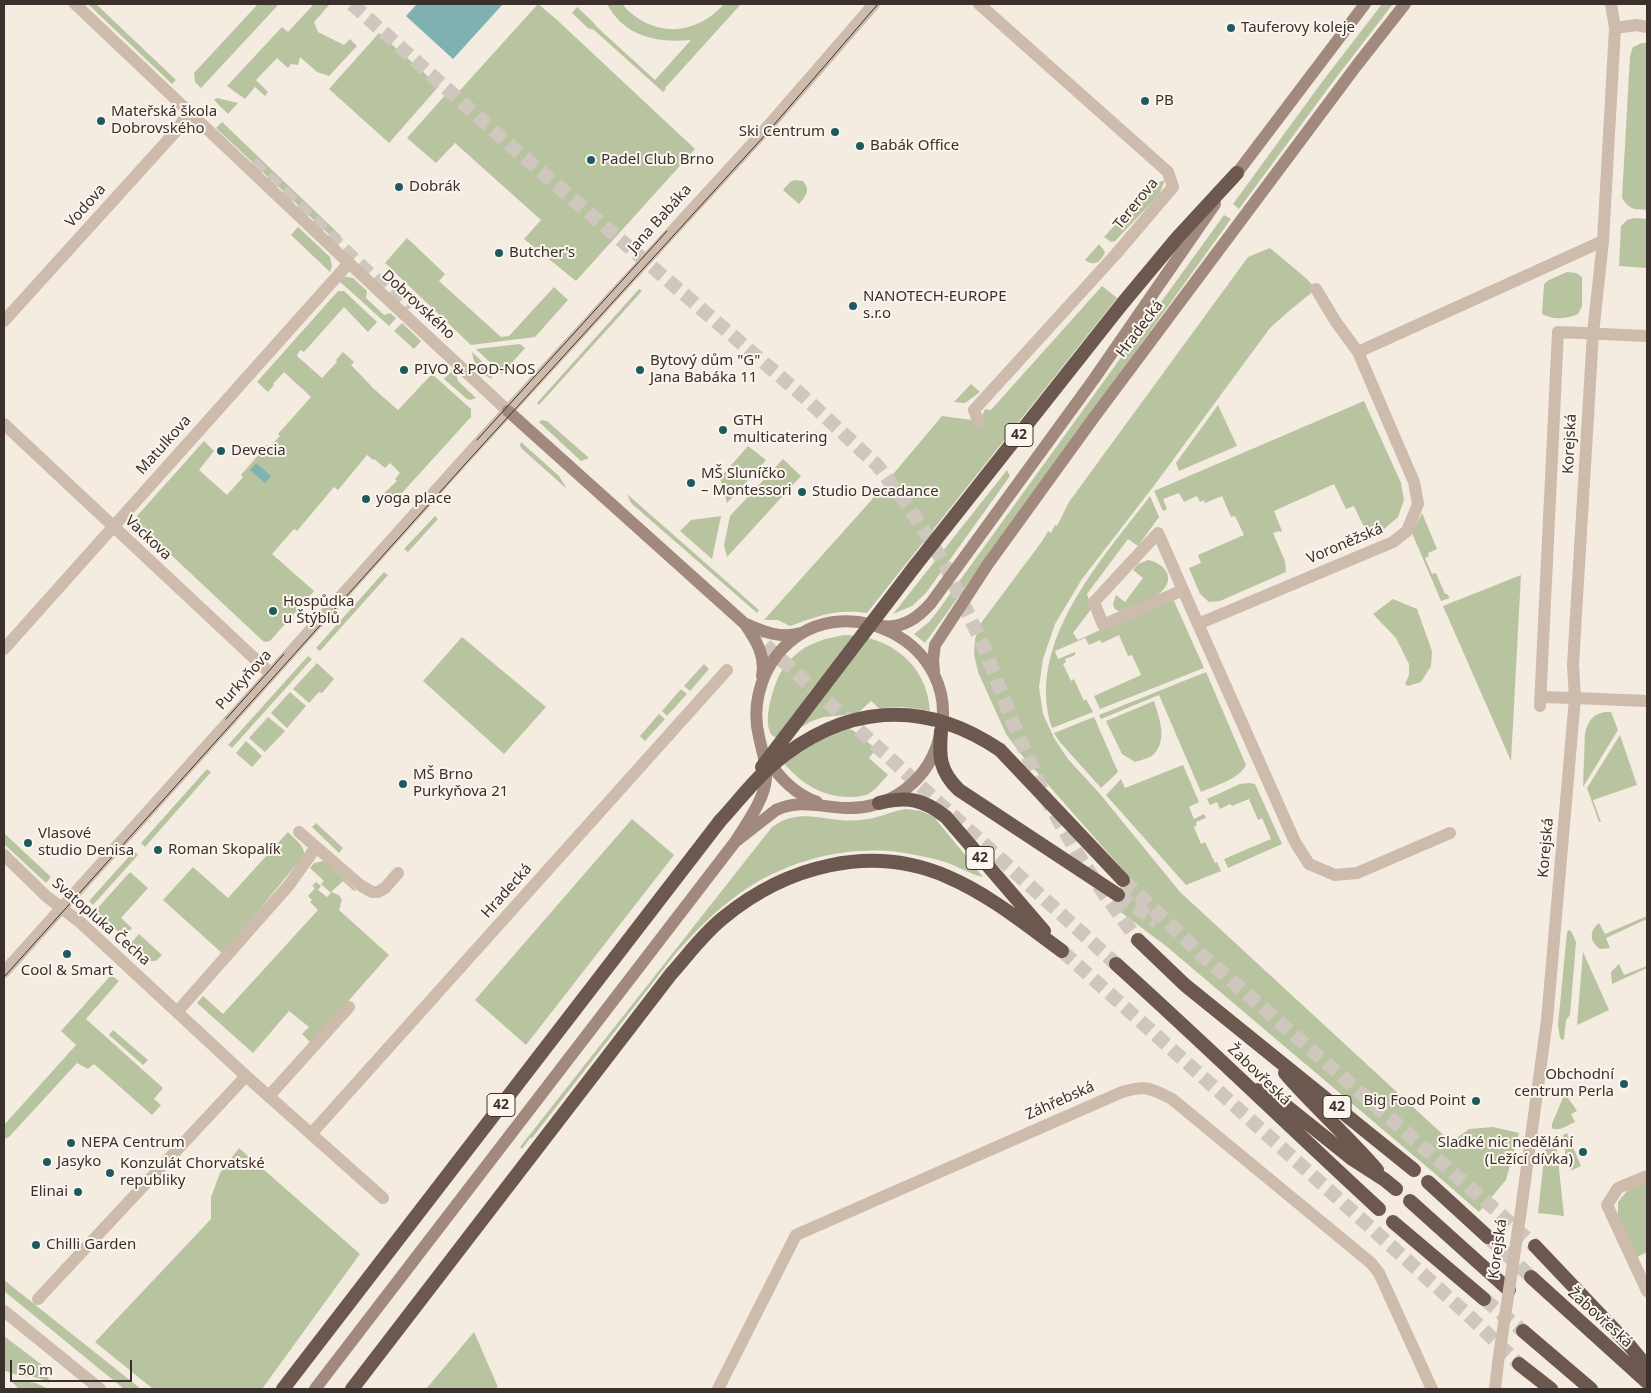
<!DOCTYPE html>
<meta charset="utf-8">
<style>
body{margin:0}
#map{position:relative;width:1651px;height:1393px;overflow:hidden;background:#f4ebe1;font-family:"Noto Sans",sans-serif}
canvas{display:block}
.frame{position:absolute;inset:0;border:5px solid #3b302b;pointer-events:none}
.scale{position:absolute;left:10px;top:1360px;width:122px;height:22px;box-sizing:border-box;border:2px solid #3b302b;border-top:0;padding-left:6px;font-size:15px;line-height:18px;white-space:nowrap;color:#3b302b;-webkit-text-stroke:4px #fbf5ee;paint-order:stroke}
</style>
<div id="map">
<canvas width="1651" height="1393"></canvas>
<div class="frame"></div>
<div class="scale">50 m</div>
</div>
<script>
const context = document.querySelector('canvas').getContext('2d');
context.lineJoin = 'round';
function paint(path, color) {
  context.fillStyle = color;
  context.fill(path, 'evenodd');
}
function strokePath(path, color, width, dash) {
  context.strokeStyle = color;
  context.lineWidth = width;
  context.lineCap = dash ? 'butt' : 'round';
  context.setLineDash(dash || []);
  context.stroke(path);
}
function label(font, color, halo, rows, align = 'center') {
  context.font = font + ' "Noto Sans",sans-serif';
  context.lineWidth = 4;
  context.setLineDash([]);
  context.textBaseline = 'middle';
  context.strokeStyle = halo;
  context.fillStyle = color;
  for (const [text, x, y, turn = 0] of rows) {
    context.save();
    context.translate(x, y);
    context.rotate((+turn || 0) * Math.PI / 180);
    context.textAlign = isNaN(turn) ? turn : align;
    if (halo) context.strokeText(text, 0, 0);
    context.fillText(text, 0, 0);
    context.restore();
  }
}
paint(new Path2D(`
 M88,4h8l80,76 -4,4z
 M258,4h21l-78,84 -6,-6 -1,-9z
 M314,4h16l-16,18 4,10 26,13 6,-6 7,7 -28,30 -12,-4 -17,-15 -2,8 -7,-1 -3,4 -11,-10 -21,22 12,12 -3,4 -10,-9 -10,12 -18,-13 55,-59 6,5z
 M538,4l18,15 139,130 -119,132 -52,-42 17,-19 -86,-77 -19,20 -29,-25 40,-45 6,5z
 M607,4h15c29,34 73,33 102,0h17l-76,84 1,1 -3,3 -69,-62 -6,-2 -16,-15 5,-6 16,15 4,5 58,53 36,-40c-34,3 -66,-3 -84,-36z
 M1382,4h11l-64,83 -90,122 -6,-5 89,-122z
 M379,33l60,53 -50,57 -60,-54z
 M1642,43h5v167c-14,-1 -17,0 -25,-12l8,-142 3,-9z
 M217,98l21,5 -10,11 -14,-14z
 M222,122l119,114v4l-7,-1 -118,-111z
 M794,180l9,1c8,9 3,15 -4,23l-16,-14 7,-8z
 M1165,180l-6,15 -44,46 -4,1 -7,-5 47,-52z
 M1224,215l7,4 -306,424 -11,-9 15,-12 8,-10z
 M1634,218l13,1v49l-28,-2 2,-40 6,-6z
 M298,227l32,30 2,9 -2,6 -39,-37z
 M407,238l38,36 -6,7 62,56 8,-1 45,-49 14,13 -33,37 -64,8 -86,-82z
 M1099,244l6,8c-4,10 -11,15 -20,8z
 M1270,248l37,31 9,10 -27,22 -19,17 -117,159 -71,92 -27,45 -12,35 -4,28 4,27 11,24 14,21 32,35 80,98 271,250 18,-13 24,-2 26,6 -13,47 -27,32 -39,-34 -274,-232 -52,-39 11,-35 -105,-119 -14,-19 -28,-62 -4,-18 1,-15 6,-16 62,-83 5,-9 3,2 4,-8 2,1 12,-24 179,-245z
 M1567,272l9,1 6,4v29l-4,8c-10,5 -25,6 -36,0l2,-30 5,-4z
 M342,276l11,2 14,13 -1,7 18,17 6,-2 6,5 -7,8 -52,-47z
 M1102,286l15,12 -250,315c-32,-4 -48,3 -77,13l-12,-6h-14l104,-116 74,-88 30,4 10,-4 3,-7 6,1z
 M639,289l3,2 -103,114 -2,-2z
 M338,291h6l33,31 -9,10 -24,-25 -40,45 -4,-2 -3,6 25,22 15,-16 -1,-2 7,-8 11,10 -3,3 23,24 24,21 34,-36 39,35v8l-80,88 -10,-9 16,-15 -2,-2 5,-6 -10,-10 -5,5 -11,-9 -1,1 -6,-5 -29,35 -4,-3 -37,44 -3,-2 -22,25 42,37 -44,50 -6,1 -127,-119v-7l67,-75 10,10 -15,19 28,25 16,-18 -2,-2 26,-30 2,2 11,-11 -2,-2 33,-37 -27,-25 -11,12 1,1 -6,7 -11,-10z
 M402,323l19,18 -7,8 -20,-18z
 M520,344l5,4 -23,26 -26,-25z
 M472,352l18,17 2,10c-11,-4 -19,-17 -20,-27z
 M452,371l4,4 2,6 18,17 -6,2 -3,-1 -23,-20z
 M971,384l9,8 -15,11 -11,-1z
 M1364,401l37,82 3,17 -6,17 -14,12 -12,5 -9,-9 -9,-19 -8,3 -12,-25 -60,27 8,20 -2,1 -1,-1 -6,2 12,28 1,11 -66,29 -11,1 -9,-8 -11,-26 12,-5 -3,-8 46,-20 -9,-19 -4,1 -9,-21 -17,7 -1,-3 -4,2 -3,-6 -13,6 -5,-9 -16,6 4,10 -4,2 -9,-20z
 M1218,405l19,41 -58,25 -3,-8z
 M542,420l5,1 42,37 -8,3 -42,-39z
 M521,442l38,34 8,13 -45,-40 -2,-3z
 M748,446l18,14 -39,43 -7,-25z
 M783,459l18,17 -74,81 -3,-12 6,-29z
 M1007,470l3,6 -84,117 -14,13 -19,8z
 M627,494l132,116 -2,3 -126,-110z
 M1150,496l9,21 -21,29 -10,-7 -41,55 5,14 -19,25 5,7 84,-38 12,-1 30,67 -104,41 -6,-13 47,-21 -9,-20 -4,1 -9,-21 -17,8 -2,-3 -11,5 -4,-7 -30,13 3,8 17,-7v3l-10,4 1,3 -3,2 8,17 3,-2 10,22 2,-2 7,13 -41,16c-28,-85 51,-170 98,-232z
 M1422,513l15,36 -9,4 1,3 -4,2 7,16 4,-1 9,21h2l3,4 -9,3 -29,-68z
 M435,516l3,3 -30,33 -4,-3z
 M721,516l-9,43 -32,-28 11,-11z
 M1148,560c16,3 28,17 14,31 -6,7 -30,17 -40,19 -4,2 -3,1 -7,-1l-2,-5 3,-9 9,7 18,-24 -10,-8 5,-6z
 M384,572l4,3 -68,76 -4,-3z
 M1521,575l-10,186 -68,-155z
 M1393,599l24,10 15,42 -1,15 -10,16 -13,4 -3,-2 4,-9v-11l-13,-26 -23,-24z
 M845,635c45,1 82,29 85,76 -16,-3 -34,-6 -50,-2l-9,-8 -14,13 -33,3 -12,4 -30,17c-24,3 -11,-44 -6,-55 3,-10 10,-19 17,-26 14,-14 33,-19 52,-22z
 M462,637l84,70 -42,47 -81,-73z
 M308,656l4,3 -80,89 -4,-3z
 M317,663l17,16 -12,14 -3,-1 -10,11 -16,-14z
 M704,664l5,5 -19,22 -6,-5z
 M1206,672l40,93c-8,15 -30,20 -45,27l-42,-97 -58,24 -2,-4z
 M681,689l6,5 -20,22 -5,-5z
 M290,692l16,14 -19,22 -16,-15z
 M1154,701c5,17 14,38 0,53 -4,4 -13,6 -19,8l-13,-8 -16,-33z
 M1605,712h6l7,18 -35,57 2,-54c3,-12 8,-19 20,-21z
 M659,714l6,5 -20,22 -5,-5z
 M268,717l17,14 -20,21 -16,-14z
 M1094,717l24,55 -17,16 -42,-47 -5,-8z
 M847,727l10,6 19,16 -7,9 19,17c-6,6 -13,16 -20,19 -4,2 -11,3 -16,3 -31,1 -55,-16 -73,-40z
 M1620,735l17,50 -44,15 8,22h-2l-12,-34z
 M246,741l16,15 -10,11 -16,-14z
 M1183,765l16,37 -10,5 5,12 10,-5 2,4 -10,4 1,3 -3,2 7,17 4,-2 10,21 2,-1 4,9 -35,14 -80,-90 15,-16 4,9z
 M207,769l4,3 -66,75 -4,-4z
 M1250,783l5,1 27,60 -54,24 -4,-9 47,-20 -9,-21 -4,2 -9,-21 -17,7 -2,-2 -10,5 -3,-7 -7,3 -3,-6 33,-15z
 M906,809l15,2 13,6 49,60c-11,-2 -24,-10 -35,-14 -15,-5 -32,-8 -49,-11 -58,-7 -122,11 -168,48 -21,16 -38,34 -55,53l-144,185h-2l-8,11 -2,-2 252,-320c30,-22 56,-3 89,-7 16,-1 30,-9 45,-11z
 M632,819l42,36 -148,190 -51,-45z
 M316,823l27,25 -4,5 -27,-26z
 M288,832c6,7 17,13 16,23l-81,99 -60,-54 30,-33 35,31z
 M4,833l47,44 -5,6 -42,-39z
 M134,851l4,4 -45,50 -4,-4z
 M324,861l32,29 -2,1 -11,-10 -12,11 8,3 3,5 -3,10 50,45 -78,88 -9,-9 7,-7 -20,-16 -36,42 -56,-50 6,-7 20,18 95,-104 -8,-8 2,-2 -4,-4 7,-8 -3,-2 4,-4 5,4 -3,4 9,7 4,-4 -10,-9 3,-3 -14,-13 4,-5z
 M130,872l18,16 -27,30 11,10 -8,9 -29,-26z
 M1647,916v3l-41,19 4,10 -10,1c-11,-8 -11,-18 -1,-26l6,11z
 M1569,930l2,1 5,11 -6,73 -4,5 -2,19 -2,1 -2,-2 -2,-13 9,-93z
 M139,934l23,21 -6,6h-6l-19,-18z
 M1583,952l26,58 -32,15z
 M1619,964l5,11 23,-9v2l-35,16 -1,-12z
 M111,975l8,6 -33,38 77,69 -9,11 7,6 -9,10 -58,-51 -6,5 -11,-6 -68,74 -5,2v-14l72,-80 -15,-14z
 M113,1030l35,30 -5,5 -34,-30z
 M1564,1095h2l11,16 -6,3 4,8c-7,3 -16,10 -23,6v-4z
 M1567,1133l14,33 -9,4 -5,-2 -4,-33z
 M1549,1146l6,1 2,3 7,66 -26,-3 7,-63z
 M239,1148l121,106 -98,135h-109l-58,-47 116,-123v-22l9,-24z
 M1647,1181v71l-12,6 -17,-38v-18l13,-16z
 M4,1280l137,109h-17l-120,-98z
 M474,1332l24,55 -4,2h-68z
 M4,1336l38,29 4,5 4,13c-14,-9 -32,-5 -46,-13z
 M13,1380l23,3 12,6h-29l-7,-7z`), '#b8c4a0');
paint(new Path2D(`
 M417,4h86l-50,55 -47,-43z
 M256,463l15,13 -6,7 -15,-13z`), '#7fb0b2');
strokePath(new Path2D(`
 M352,4l159,142 292,250 74,69 32,42 35,56 39,82 28,73 33,77 38,66 25,37 31,42
 M252,163l156,147
 M750,631l366,333
 M1123,880l79,75 296,257 37,34
 M1118,895l39,27
 M1062,951l404,362 53,51
 M1488,1237l43,40
 M1484,1299l39,32`), '#cfc6bd', 14, [14, 7]);
strokePath(new Path2D(`
 M75,4l263,249 170,158
 M1615,28l21,-3 11,2
 M1316,289l20,33 22,30 56,130 4,22 -11,27 -14,11 -195,82 97,218 14,22 26,11 22,-2 93,-40
 M4,321l174,-192 11,-18
 M1358,352l245,-111
 M978,421l-4,-11 142,-156 57,-67 -5,-15 -189,-168
 M4,424l267,250
 M1183,590l-80,35 -9,-23 64,-69 40,91
 M4,649l345,-386
 M1541,697l34,1 -2,-33 20,-332 10,-92 12,-213 -4,-24
 M1540,706l18,-374 89,4
 M299,832l61,53 12,7h6l7,-4 13,-15
 M4,855l42,41 35,27 165,153 137,122
 M177,1012l112,-127 27,-38
 M269,1096l80,-89
 M311,1134l416,-464
 M1647,1176l-29,12 -11,17 40,86
 M38,1299l208,-223
 M718,1389l78,-154 326,-143c25,-7 28,-4 50,7l199,164 8,10 53,116`), '#cdbbac', 12);
strokePath(new Path2D(`
 M4,972l459,-512 300,-328 111,-128
 M1521,1210l26,-190 28,-322 72,3
 M4,1311l96,78
 M1495,1389l3,-26`), '#cdbbac', 12);
strokePath(new Path2D(`
 M1231,181l134,-177
 M508,411l237,213c11,16 21,32 17,52
 M746,624c18,8 35,15 55,9
 M882,626c20,3 36,-8 49,-23l163,-224 121,-175
 M934,672l-1,-12 2,-15 53,-81 107,-148 262,-351 48,-61
 M767,758c12,20 28,36 50,44
 M315,1389l420,-547c11,-18 30,-43 31,-64 1,-14 -4,-27 -7,-41 -7,-28 0,-59 18,-82 62,-77 190,-11 162,84 -6,22 -19,41 -39,54 -15,10 -35,16 -54,15 -25,-1 -46,-9 -70,2l-41,32`), '#a18a7d', 12);
strokePath(new Path2D(`
 M915,566l207,-262 55,-66 60,-65
 M941,731c-2,25 -2,40 18,59l159,105
 M1000,750l123,130
 M879,803c29,-7 44,-4 67,14l98,114
 M1138,940l47,45 229,185
 M1116,964c89,80 175,164 263,245
 M1285,1073c29,34 63,63 92,97
 M1258,1090l27,15 66,53 34,22 11,9
 M1428,1182l60,55
 M1410,1201l99,89
 M1393,1222l91,77
 M1535,1246l94,99 18,22
 M1531,1277l116,105
 M1523,1331l68,58
 M1519,1364l32,25
 M283,1389l437,-568
 M352,1389l319,-415c17,-19 32,-40 52,-56 63,-52 148,-75 225,-41 42,18 78,48 114,74`), '#6c584f', 14);
strokePath(new Path2D(`
 M477,440l190,-209
 M226,719l58,-65
 M4,977l463,-515 299,-328 112,-130`), '#3b302b', 1);
strokePath(new Path2D(`
 M1498,1363l23,-153`), '#cdbbac', 12);
strokePath(new Path2D(`
 M762,767l153,-201
 M720,821c16,-17 34,-41 52,-56 71,-60 150,-68 228,-15`), '#6c584f', 14);
for (const [x, y, r, color] of [
 [1231,28,5,"#1f5a5e"],
 [1145,101,5,"#1f5a5e"],
 [101,121,5,"#1f5a5e"],
 [835,132,5,"#1f5a5e"],
 [860,146,5,"#1f5a5e"],
 [591,160,5,"#1f5a5e"],
 [399,187,5,"#1f5a5e"],
 [499,253,5,"#1f5a5e"],
 [853,306,5,"#1f5a5e"],
 [404,370,5,"#1f5a5e"],
 [640,370,5,"#1f5a5e"],
 [723,430,5,"#1f5a5e"],
 [221,451,5,"#1f5a5e"],
 [691,483,5,"#1f5a5e"],
 [802,492,5,"#1f5a5e"],
 [366,499,5,"#1f5a5e"],
 [273,611,5,"#1f5a5e"],
 [403,784,5,"#1f5a5e"],
 [28,843,5,"#1f5a5e"],
 [158,850,5,"#1f5a5e"],
 [67,954,5,"#1f5a5e"],
 [1624,1084,5,"#1f5a5e"],
 [1476,1101,5,"#1f5a5e"],
 [71,1143,5,"#1f5a5e"],
 [1583,1152,5,"#1f5a5e"],
 [47,1162,5,"#1f5a5e"],
 [110,1173,5,"#1f5a5e"],
 [78,1192,5,"#1f5a5e"],
 [36,1245,5,"#1f5a5e"]
]) {
  const dot = new Path2D();
  dot.arc(x, y, r, 0, 2 * Math.PI);
  context.fillStyle = color;
  context.fill(dot);
  strokePath(dot, '#fbf5ee', 2);
}
for (const [x, y, w] of [
 [1019,435,28],
 [980,858,28],
 [501,1105,28],
 [1337,1107,28]
]) {
  const box = new Path2D();
  box.roundRect(x - w / 2, y - 11.5, w, 23, 4);
  context.fillStyle = '#fbf5ee';
  context.fill(box);
  strokePath(box, '#3b302b', 1);
}
label('bold 14px', '#3b302b', null, [
 ["42",1019,435],
 ["42",980,858],
 ["42",501,1105],
 ["42",1337,1107]
]);
label('15px', '#3b302b', '#fbf5ee', [
 ["Tauferovy koleje",1241,28],
 ["PB",1155,101],
 ["Mateřská škola",111,112],
 ["Dobrovského",111,129],
 ["Ski Centrum",825,132,"right"],
 ["Babák Office",870,146],
 ["Padel Club Brno",601,160],
 ["Dobrák",409,187],
 ["Butcher's",509,253],
 ["NANOTECH-EUROPE",863,297],
 ["s.r.o",863,314],
 ["Bytový dům \"G\"",650,361],
 ["Jana Babáka 11",650,378],
 ["PIVO & POD-NOS",414,370],
 ["GTH",733,421],
 ["multicatering",733,438],
 ["Devecia",231,451],
 ["MŠ Sluníčko",701,474],
 ["– Montessori",701,491],
 ["Studio Decadance",812,492],
 ["yoga place",376,499],
 ["Hospůdka",283,602],
 ["u Štýblů",283,619],
 ["MŠ Brno",413,775],
 ["Purkyňova 21",413,792],
 ["Vlasové",38,834],
 ["studio Denisa",38,851],
 ["Roman Skopalík",168,850],
 ["Cool & Smart",67,971,"center"],
 ["Obchodní",1614,1075,"right"],
 ["centrum Perla",1614,1092,"right"],
 ["Big Food Point",1466,1101,"right"],
 ["NEPA Centrum",81,1143],
 ["Sladké nic nedělání",1573,1143,"right"],
 ["(Ležící dívka)",1573,1160,"right"],
 ["Jasyko",57,1162],
 ["Konzulát Chorvatské",120,1164],
 ["republiky",120,1181],
 ["Elinai",68,1192,"right"],
 ["Chilli Garden",46,1245]
], 'left');
label('15px', '#3b302b', '#fbf5ee', [
 ["Tererova",1136,204,-51],
 ["Vodova",86,206,-48],
 ["Jana Babáka",660,219,-48],
 ["Dobrovského",418,305,43],
 ["Hradecká",1140,329,-53],
 ["Korejská",1570,444,-87],
 ["Matulkova",164,445,-48],
 ["Vackova",148,538,43],
 ["Voroněžská",1345,544,-23],
 ["Purkyňova",244,680,-48],
 ["Korejská",1546,848,-85],
 ["Hradecká",507,891,-48],
 ["Svatopluka Čecha",101,922,41],
 ["Žabovřeská",1259,1075,44],
 ["Záhřebská",1060,1101,-24],
 ["Korejská",1498,1249,-82],
 ["Žabovřeská",1600,1318,42]
]);
</script>
